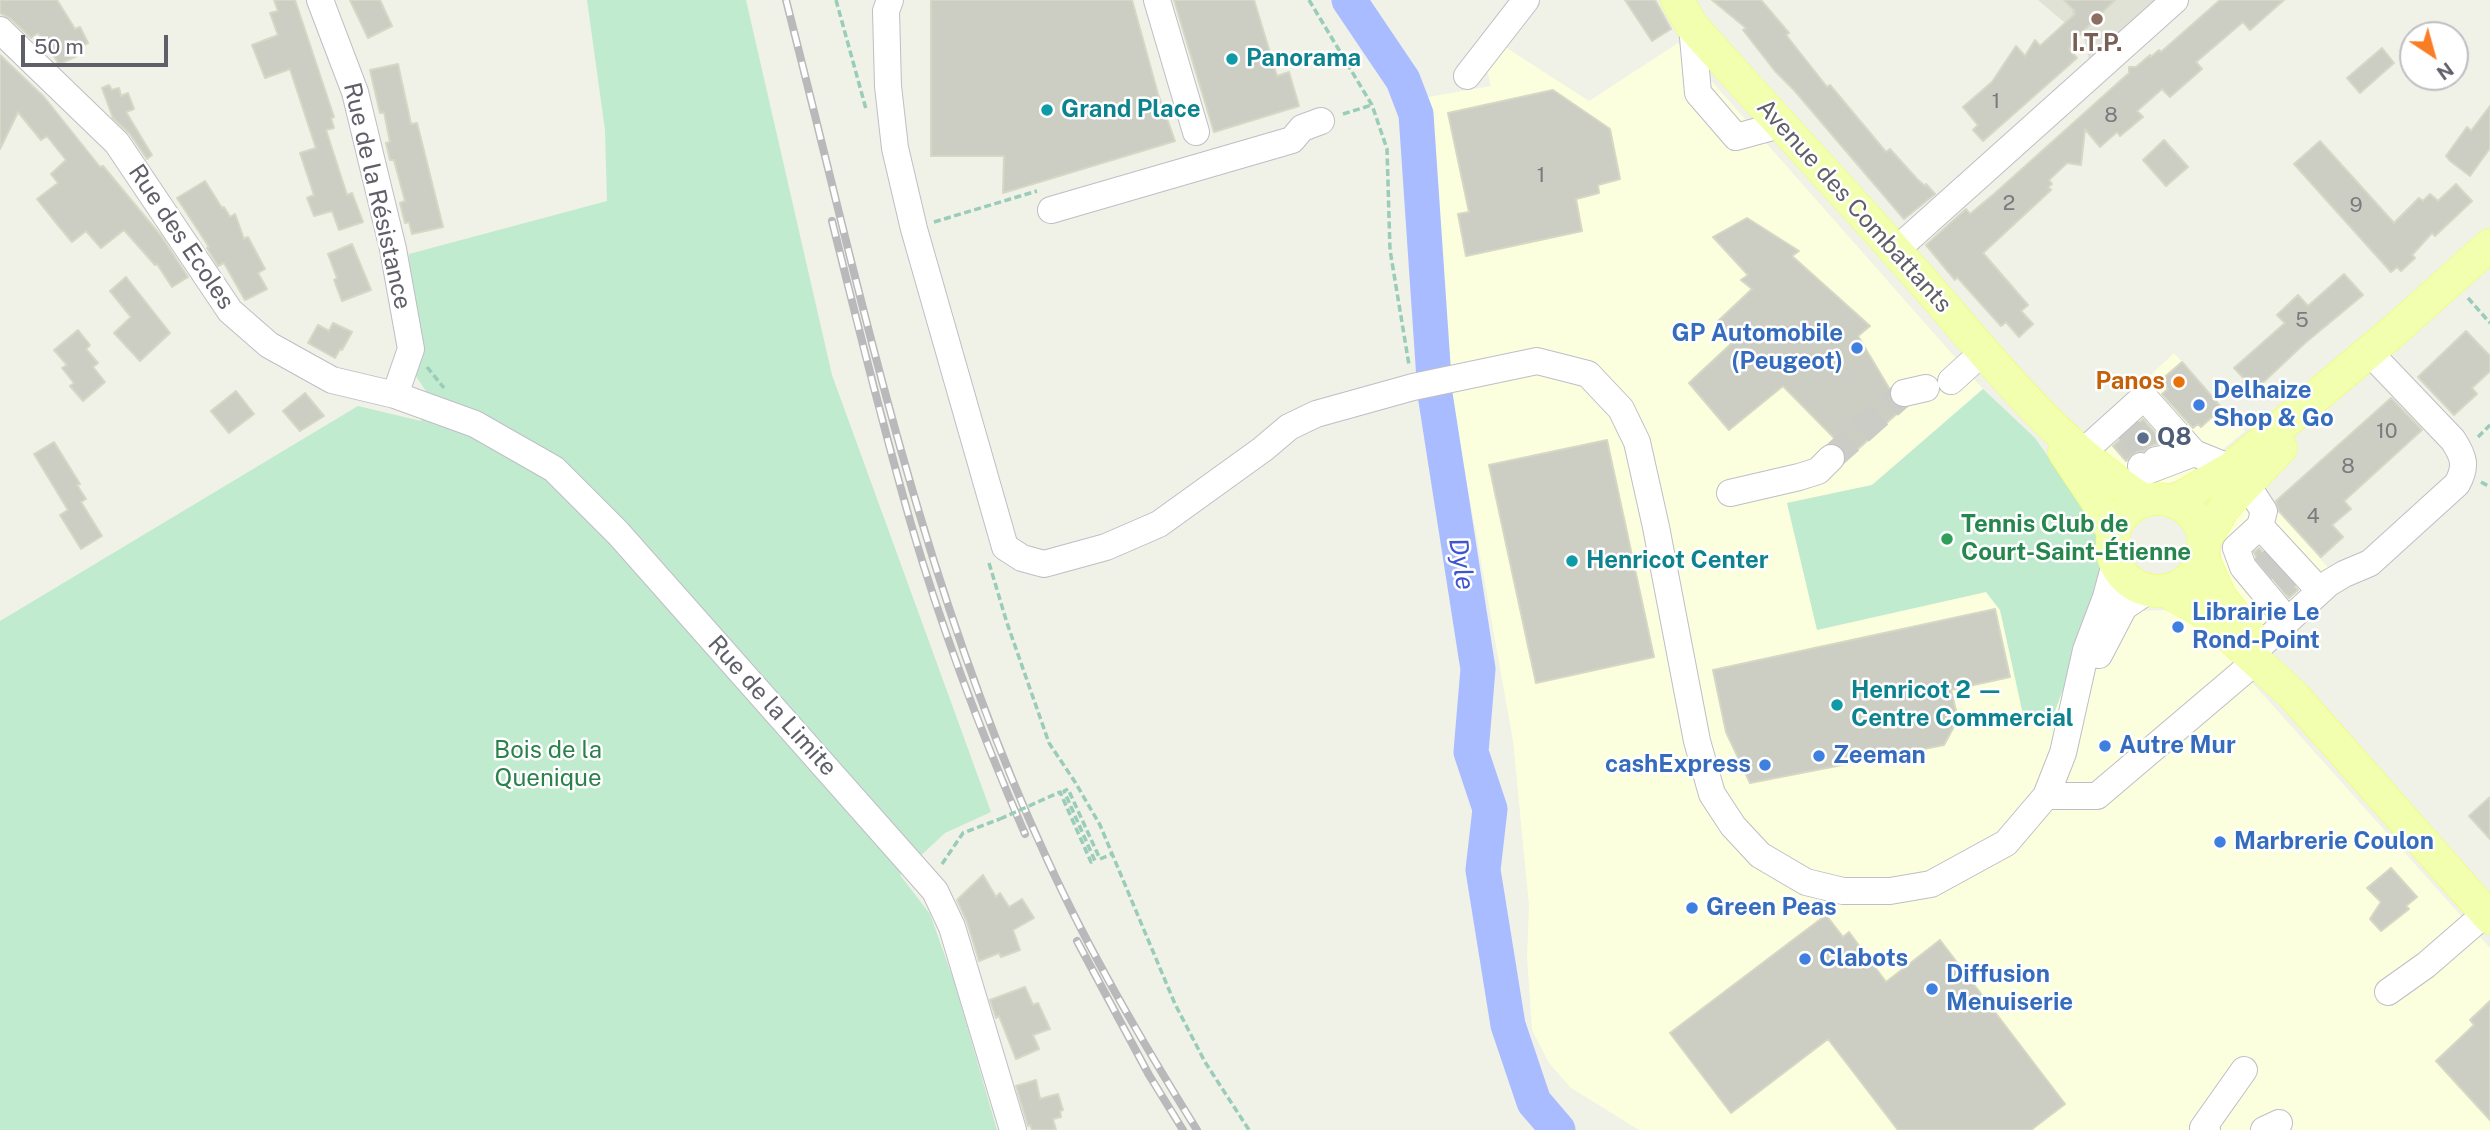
<!DOCTYPE html>
<meta charset="utf-8">
<style>
body{margin:0}
#map{position:relative;width:2490px;height:1130px;overflow:hidden;background:#f0f1e7;font-family:"Public Sans",sans-serif}
canvas{display:block}
.north{position:absolute;left:2399px;top:21px;width:70px;height:70px;box-sizing:border-box;background:#fff;border:2px solid #bfbfc3;border-radius:50%;rotate:144deg;font-size:19px;font-weight:700;line-height:28px;text-align:center;color:#5e5f68}
.north::after{content:'';display:block;margin:auto;width:24px;height:32px;background:#f97d25;clip-path:polygon(50% 0,100% 100%,50% 72%,0 100%)}
.scale{position:absolute;left:21px;top:35px;width:147px;height:32px;box-sizing:border-box;border:4px solid #5e5f68;border-top:0;padding-left:9px;font-size:21px;line-height:24px;white-space:nowrap;color:#5e5f68;-webkit-text-stroke:5px #fff;paint-order:stroke}
</style>
<div id="map">
<canvas width="2490" height="1130"></canvas>
<div class="north">N</div>
<div class="scale">50 m</div>
</div>
<script>
const context = document.querySelector('canvas').getContext('2d');
context.lineJoin = 'round';
function paint(path, color) {
  context.fillStyle = color;
  context.fill(path, 'evenodd');
}
function strokePath(path, color, width, dash) {
  context.strokeStyle = color;
  context.lineWidth = width;
  context.lineCap = dash ? 'butt' : 'round';
  context.setLineDash(dash || []);
  context.stroke(path);
}
function label(font, color, halo, rows, align = 'center') {
  context.font = font + ' "Public Sans",sans-serif';
  context.lineWidth = 5;
  context.setLineDash([]);
  context.textBaseline = 'middle';
  context.strokeStyle = halo;
  context.fillStyle = color;
  for (const [text, x, y, turn = 0] of rows) {
    context.save();
    context.translate(x, y);
    context.rotate((+turn || 0) * Math.PI / 180);
    context.textAlign = isNaN(turn) ? turn : align;
    if (halo) context.strokeText(text, 0, 0);
    context.fillText(text, 0, 0);
    context.restore();
  }
}
paint(new Path2D(`
 M1499,43l90,58 89,-58 305,346 -111,96 -85,18 30,126 169,-37 14,18 25,109 73,-124 42,16 24,-1 26,3 300,335v182h-851l-68,-42 -22,-25 -17,-33 -5,-73 2,-51 -16,-165 -61,-342 -24,-302 63,-11 -6,-24z
 M2174,353l71,78 -50,42 -33,13 -27,-4 -47,-48z
 M2259,491l74,82 -70,62 -41,-64 -1,-21 7,-27z`), '#fbffde');
paint(new Path2D(`
 M2038,0h117l-66,59 -5,-20z`), '#e0e2d5');
paint(new Path2D(`
 M587,0h159l86,375 159,437 -46,21 -45,42 30,39 24,67 43,149h-997v-509l358,-215 63,15 9,-24 -15,-22 -6,-121 198,-53 -2,-71z
 M1983,389l52,49 59,84 8,33 -4,40 -44,119 -30,5 -24,-109 -14,-18 -169,38 -30,-127 85,-18z`), '#c1ebcf');
strokePath(new Path2D(`
 M1349,0l54,80 13,34 19,280 43,275 -7,83 19,57 -7,61 25,155 26,77 24,28`), '#a9bcff', 35);
const building = new Path2D(`
 M0,0h57l18,29 5,-2 8,16 -14,7 3,6 -18,8 -21,-31 -7,5 -20,-19 -11,-6z
 M274,0h21l39,117 -3,1 3,10 -8,2 21,65 5,-2 11,29 -24,8 -7,-19 -18,5 -7,-18 7,-3 -14,-42 16,-5 -26,-79 -25,9 -13,-33 26,-10 -8,-22 8,-2z
 M350,0h30l12,26 -24,12z
 M931,0h201l26,94 17,47 -172,52 1,-37h-73z
 M1174,0h80l23,76 12,-4 10,34 -85,26z
 M1625,0h30l16,29 -19,12z
 M1712,0h49l28,33 -3,2 41,52 3,-2 56,67 4,-3 27,30 8,7 1,-2 9,10 -31,25 -110,-129 -19,-19 -32,-41 3,-2z
 M2064,0h51l-41,40 2,3 -7,6 8,9 -94,83 -10,-11 5,-5 -15,-18 29,-25 24,-36 9,10 10,-16 5,6 35,-32 -2,-2 2,-1z
 M2220,0h64l-34,30 -7,-8 -47,40 6,7 -32,28 -8,-8 -25,22 6,6 -23,19 -3,-4 -17,15 -15,-18 -4,36 -14,-2 -18,17 3,4 -4,3 3,3 -68,63 45,52 -7,6 12,13 -14,13 -13,-15 -5,4 -44,-49 -2,3 -29,-35 40,-36 4,5 24,-20 135,-121v-6h7l14,-12 1,2 8,-7 2,2z
 M2382,48l12,15 -34,30 -13,-15z
 M0,55l44,42 56,70 3,-1 58,70 27,41 -16,10 -15,-23 -2,1 -31,-35 -23,18 -15,-17 -14,11 -15,-18 -20,-25 21,-16 -7,-9 15,-14 -19,-24 -6,4 -23,-28 -18,37z
 M398,64l13,60 6,-1 26,104 -31,7 -3,-12 -4,1 -5,-20 5,-2 -11,-41h-4l-4,-17 4,-1 -6,-30 -4,1 -10,-43z
 M109,85l3,5 7,-2 2,8 7,-3 6,16 -8,3 26,43 -5,4 -17,-25 -17,-16 -11,-30z
 M1553,90l57,39 10,50 -22,6 1,8 -23,6 6,32 -116,25 -8,-42 11,-2 -21,-99z
 M2490,106v42l-20,28 -20,-15 -4,-5 21,-29 4,4z
 M2164,140l24,27 -22,19 -23,-26z
 M2320,141l74,82 25,-25 4,3 7,-7 8,7 18,-17 16,17 -37,35 -3,-3 -20,22 3,3 -14,13 -4,-4 -6,5 -97,-108z
 M205,181l17,27 2,-1 6,10 5,-3 9,25 4,-2 17,32 -7,4 9,16 -22,11 -21,-37 -6,3 -11,-18 2,-1 -32,-49z
 M1747,218l52,33 -7,5 78,70 -12,10 31,52v8l3,7 11,5 -57,52 -3,-13 -60,-61 -54,44 -40,-47 44,-41 -17,-19 36,-34 -11,-9 7,-5 -35,-38z
 M352,244l19,46 -29,11 -8,-21 3,-2 -9,-24z
 M2344,274l19,21 -58,48 -50,47 -21,-22 51,-45 -8,-8 21,-20 10,11z
 M126,277l44,56 -30,28 -26,-28 17,-16 -21,-26z
 M333,323l19,9 -10,18 -2,-1 -5,9 -27,-15 10,-18 11,6z
 M78,330l12,15 -4,4 12,14 -5,4 12,15 -22,19 -13,-15 4,-3 -12,-15 5,-3 -13,-15z
 M2466,331l24,25v15l-18,17 5,6 -23,21 -36,-38z
 M2182,362l40,46 -21,19 -3,-3 -5,4 -31,-34 6,-5 -8,-8z
 M236,391l18,23 -25,19 -18,-22z
 M305,393l19,23 -24,15 -17,-20z
 M2391,398l31,32 -78,71 7,8 -19,16 11,12 -22,20 -42,-46 -3,-10z
 M2143,419l21,24 -12,2 -8,6 -9,1 -9,9 -13,-15z
 M1607,440l47,217 -118,26 -47,-218z
 M54,442l26,42 -3,1 9,14 -5,3 21,34 -21,13 -21,-34 8,-5 -34,-56z
 M2259,548l39,42 -9,8 -32,-39 -3,-7z
 M1995,609l15,68 -59,13 7,29 -14,26 -194,38 -24,-51 -13,-62z
 M2490,797v42l-21,-23z
 M2391,868l26,29 -11,9 3,3 -28,22 -11,-12 11,-17 -14,-14z
 M983,875l13,22 4,-4 9,14 13,-8 12,19 -21,12 7,20 -19,7 -2,-4 -20,8 -12,-39 -10,-22z
 M1826,915l17,22 6,-5 37,50 54,-42 125,164 -34,26h-133l-70,-91 -97,74 -61,-80z
 M1025,987l8,18 5,-2 12,26 -17,6 6,14 -23,10 -17,-43 -3,2 -6,-18z
 M2490,1001v119l-54,-59 38,-36 -4,-5z
 M1036,1080l4,19 18,-5 5,16 -3,1 1,6 -8,2 3,11h-24l-2,-5 -2,1 -12,-40z`);
paint(building, '#cccdc3');
strokePath(building, '#d6d7c4', 2);
strokePath(new Path2D(`
 M2125,426l31,34
 M1831,458l73,-65
 M2263,569l13,-11
 M2277,584l13,-11`), '#ccccc7', 26, [26, 13]);
const minor = new Path2D(`
 M320,0l35,92 38,157 18,100 -16,46
 M890,0l-4,11 2,75 7,62 19,81 91,318 17,11 22,6 62,-17 53,-23 104,-75 26,-22 27,-13 97,-27 124,-26 51,13 33,35 16,33 19,85 41,214 15,53 21,32 27,29 46,27 37,9h47l41,-7 75,-41 40,-47 17,-43 23,-103 20,-53 9,-33
 M1157,0l39,132
 M1692,26l6,67 38,44 44,-12
 M0,30l117,113 113,168 39,34 63,35 63,15 80,29 79,45 64,64 317,358 17,36 61,203
 M1467,76l59,-76
 M1051,210l241,-70 10,-12 19,-7
 M1896,250l279,-250
 M1951,381l32,-29
 M1904,393l22,-5
 M2083,452l61,-55 50,56 37,15
 M2141,466l6,5 47,-18 -38,7
 M2247,485l17,26 -4,15 -24,22 7,19 35,42
 M1730,493l69,-16 19,-6 13,-13
 M2260,526l60,65
 M2260,646l69,-63 15,-9 26,-11 87,-79c10,-18 7,-27 -4,-44l-84,-88
 M2099,655l25,-48 25,-17
 M2046,796h51l159,-135
 M2388,992l38,-27 60,-52
 M2207,1130l-4,-2 41,-58
 M2264,1130l15,-7`);
const major = new Path2D(`
 M1677,0l15,26c67,75 136,149 203,224 79,87 150,187 250,251
 M2064,452l32,48 18,35
 M2112 545a46 46 0 1 1 92 0a46 46 0 1 1-92 0Z
 M2173,502l58,-34 164,-138 95,-85
 M2204,541l20,-33 57,-60
 M2202,556l18,40 30,39
 M2164,590l39,22 91,84 196,222`);
strokePath(minor, '#bebec6', 28);
strokePath(major, '#f4fe53', 33);
strokePath(new Path2D(`
 M836,0l30,109
 M1309,0l63,105 15,44 3,101 19,115
 M1343,114l29,-9
 M934,222l103,-31
 M2468,298l22,25
 M427,367l17,21
 M2478,437l12,-12
 M2481,482l9,5
 M989,563l18,60 42,120 26,39 25,43 75,179 30,58 44,68
 M1100,859l12,-5
 M942,864l21,-31 37,-14`), '#99ccb9', 3.5, [7, 3.5]);
strokePath(minor, '#fff', 26);
strokePath(major, '#f1ffae', 32);
const rail = new Path2D(`
 M786,0c74,289 135,587 261,859 43,94 96,184 150,271
 M832,221c25,101 50,203 79,303 31,106 70,209 114,310
 M1077,941l72,134 34,55`);
strokePath(rail, '#b9b9bb', 8);
strokePath(rail, '#fff', 5, [16]);
strokePath(new Path2D(`
 M1000,819l60,-27 31,70 4,-1 -31,-70 4,-2 32,70`), '#99ccb9', 3.5, [7, 3.5]);
for (const [x, y, r, color] of [
 [2097,19,7,"#8d6e63"],
 [1232,59,7,"#0f9aa8"],
 [1047,110,7,"#0f9aa8"],
 [1857,348,7,"#3f7fe0"],
 [2179,382,7,"#e8710a"],
 [2199,405,7,"#3f7fe0"],
 [2143,438,7,"#5c6f8a"],
 [1947,539,7,"#2e9e5b"],
 [1572,561,7,"#0f9aa8"],
 [2178,627,7,"#3f7fe0"],
 [1837,705,7,"#0f9aa8"],
 [2105,746,7,"#3f7fe0"],
 [1819,756,7,"#3f7fe0"],
 [1765,765,7,"#3f7fe0"],
 [2220,842,7,"#3f7fe0"],
 [1692,908,7,"#3f7fe0"],
 [1805,959,7,"#3f7fe0"],
 [1932,989,7,"#3f7fe0"]
]) {
  const dot = new Path2D();
  dot.arc(x, y, r, 0, 2 * Math.PI);
  context.fillStyle = color;
  context.fill(dot);
  strokePath(dot, '#fff', 2.5);
}
label('21px', '#7a7a7f', null, [
 ["1",1996,102],
 ["8",2111,116],
 ["1",1541,176],
 ["2",2009,204],
 ["9",2356,206],
 ["5",2302,321],
 ["10",2387,432],
 ["8",2348,467],
 ["4",2313,517]
]);
label('bold 24px', '#785e54', '#fff', [
 ["I.T.P.",2097,44]
]);
label('bold 24px', '#0d838f', '#fff', [
 ["Panorama",1246,59],
 ["Grand Place",1061,110],
 ["Henricot Center",1586,561],
 ["Henricot 2 —",1851,691],
 ["Centre Commercial",1851,719]
], 'left');
label('24px', '#5e5f68', '#fff', [
 ["Rue de la Résistance",377,196,77],
 ["Avenue des Combattants",1854,206,48],
 ["Rue des Ecoles",181,237,56],
 ["Rue de la Limite",772,706,48]
]);
label('bold 24px', '#366cbe', '#fff', [
 ["GP Automobile",1843,334,"right"],
 ["(Peugeot)",1843,362,"right"],
 ["Delhaize",2213,391],
 ["Shop & Go",2213,419],
 ["Librairie Le",2192,613],
 ["Rond-Point",2192,641],
 ["Autre Mur",2119,746],
 ["Zeeman",1833,756],
 ["cashExpress",1751,765,"right"],
 ["Marbrerie Coulon",2234,842],
 ["Green Peas",1706,908],
 ["Clabots",1819,959],
 ["Diffusion",1946,975],
 ["Menuiserie",1946,1003]
], 'left');
label('bold 24px', '#c56008', '#fff', [
 ["Panos",2165,382]
], 'right');
label('bold 24px', '#4e5e75', '#fff', [
 ["Q8",2157,438]
], 'left');
label('bold 24px', '#27864d', '#fff', [
 ["Tennis Club de",1961,525],
 ["Court-Saint-Étienne",1961,553]
], 'left');
label('24px', '#2b804c', '#fff', [
 ["Bois de la",548,751],
 ["Quenique",548,779]
]);
label('italic 26px', '#3f54cf', '#fff', [
 ["Dyle",1461,564,81]
]);
</script>
